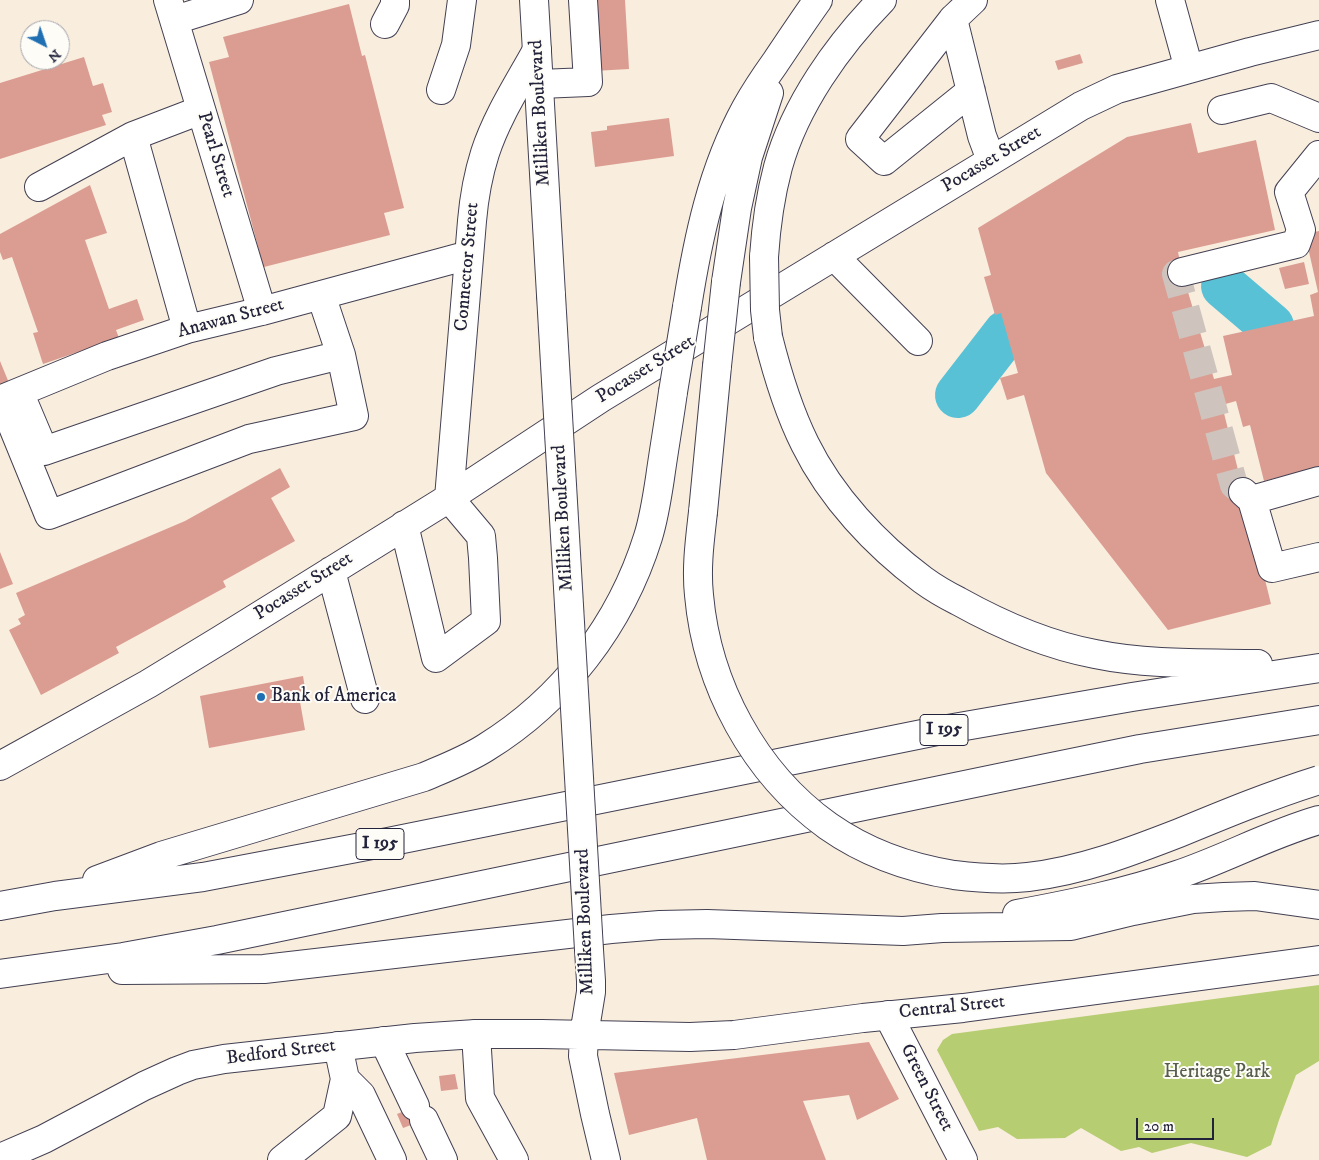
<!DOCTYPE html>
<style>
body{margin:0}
#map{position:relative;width:1319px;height:1160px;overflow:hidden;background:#f9eddd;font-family:"IM FELL DW Pica",serif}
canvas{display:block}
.north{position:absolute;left:20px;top:20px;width:50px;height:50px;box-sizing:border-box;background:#fdfcf7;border:1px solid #a5a5ac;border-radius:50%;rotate:139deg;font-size:14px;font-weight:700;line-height:20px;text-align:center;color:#22223b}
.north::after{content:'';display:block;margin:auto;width:18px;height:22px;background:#1f6fb2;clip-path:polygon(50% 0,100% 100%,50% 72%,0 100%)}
.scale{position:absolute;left:1136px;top:1118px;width:78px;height:22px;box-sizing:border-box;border:2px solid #22223b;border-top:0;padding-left:6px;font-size:15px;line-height:18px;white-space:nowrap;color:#22223b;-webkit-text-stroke:4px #fdfcf7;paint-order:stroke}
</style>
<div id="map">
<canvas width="1319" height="1160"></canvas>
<div class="north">N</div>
<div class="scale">20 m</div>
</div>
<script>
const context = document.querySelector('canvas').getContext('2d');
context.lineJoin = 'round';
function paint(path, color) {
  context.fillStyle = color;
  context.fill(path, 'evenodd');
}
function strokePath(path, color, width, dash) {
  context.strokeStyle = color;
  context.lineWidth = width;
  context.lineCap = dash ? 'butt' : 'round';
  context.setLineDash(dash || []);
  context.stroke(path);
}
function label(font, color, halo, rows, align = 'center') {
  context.font = font + ' "IM FELL DW Pica",serif';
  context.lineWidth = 4;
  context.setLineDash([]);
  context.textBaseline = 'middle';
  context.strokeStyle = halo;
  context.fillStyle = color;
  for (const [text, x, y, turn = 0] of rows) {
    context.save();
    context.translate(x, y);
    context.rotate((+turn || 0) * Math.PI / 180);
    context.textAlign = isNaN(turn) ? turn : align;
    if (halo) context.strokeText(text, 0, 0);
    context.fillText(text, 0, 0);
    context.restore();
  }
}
paint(new Path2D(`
 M1319,985v76l-23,14 -17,45 -8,25 -24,12 -56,-14 -39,10 -13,-6 -18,4 -40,-23 -16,10 -48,1 -19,-12 -19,4 -42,-81 6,-10 9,-6z`), '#b6cd72');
strokePath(new Path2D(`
 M1224,286l47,40
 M958,395l48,-62`), '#59c1d6', 46);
paint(new Path2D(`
 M590,0h35l4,69 -35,2z
 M349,4l13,52 3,-1 39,153 -20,5 6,22 -130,33 -2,-9 3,-1 -52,-196 20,-5 -6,-20z
 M1080,54l3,9 -25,7 -3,-9z
 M84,57l9,29 10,-3 9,29 -10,3 4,10 -106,34v-76z
 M669,118l5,38 -79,11 -4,-35 16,-2v-4z
 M1191,123l7,30 58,-13 19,90 -97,22 4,20 32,107 18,-4 -9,-39 91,-20 -4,-21 8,-3 -13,-58 14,-3v236l-55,14 -14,-56 -7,2 -7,-26 -14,4 49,199 -103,26 -122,-157 -22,-78 -17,5 -7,-22 18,-5 -17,-60 -6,2 -11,-38 7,-2 -13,-47 149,-91z
 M90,185l17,48 -22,7 24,69 28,-10 7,21 -28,10 3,8 -76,26 -10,-31 5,-1 -26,-75 -9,3 -3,-8v-18z
 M1304,262l5,22 -24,5 -6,-21z
 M0,361l9,22 -9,3z
 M280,468l10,19 -19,11 24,43 -72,40 3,6 -110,60 3,6 -78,42 -32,-65 12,-6 -3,-5 7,-4 -9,-22 169,-72z
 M0,552l13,32 -13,5z
 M303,676l3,18 -7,2 6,34 -96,18 -9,-52z
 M869,1042l30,57 -42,21 -8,-25 -46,6 23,59h-119l-10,-42 -68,17 -15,-62z
 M455,1074l3,15 -17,2 -2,-15z
 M424,1103l6,15 -27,10 -6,-14z`), '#db9d92');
strokePath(new Path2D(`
 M1182,272l-6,2 58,211 9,7`), '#cec4bd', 28, [28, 14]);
const minor = new Path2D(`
 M168,0l94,311
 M973,0l-20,19 29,117 9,24
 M1170,0l19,69
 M953,19l-93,120 24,22 87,-70
 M175,20l64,-20
 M385,24l10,-19v-5
 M540,84l48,-2 -5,-82
 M441,90l15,-45 6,-45
 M1222,110l49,-12 48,20
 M39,187l94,-51
 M834,256l84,85
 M1182,272l114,-28 5,-14 -12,-38 30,-37
 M187,329l-54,-193 68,-26
 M0,400l107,-44 80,-27 75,-18 207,-56
 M2,400l47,115 200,-76 105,-23 -13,-61 -20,-60
 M25,406l19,45 232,-80 65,-16
 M1243,492l9,8 20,68 47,-11
 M449,498l23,-277c2,-23 6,-46 13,-68 12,-37 34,-70 52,-103
 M1252,500l67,-19
 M404,525l32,133 50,-37 -3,-63 -2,-22 -32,-38
 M331,571l34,128
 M0,766l148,-82 74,-45 227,-141 152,-100 480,-292 36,-17 133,-37 69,-17
 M888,1015l75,145
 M476,1034l4,64 34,62
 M384,1041l31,65
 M345,1079l16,16 31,65
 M424,1120l19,40
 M282,1160l55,-44 8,-37 -7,-33`);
const major = new Path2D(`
 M534,0l17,295
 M589,950l2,31v11l-7,43 -1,21 12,58 11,46
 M0,1158l44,-19 100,-53 33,-15 16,-6 31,-6 191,-21 61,-4h66l148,3 44,-2 129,-17 100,-10 356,-48`);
const highway = new Path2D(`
 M764,257c2,-31 6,-60 14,-90 17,-62 60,-122 104,-167
 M726,282l11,-74 11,-51 21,-64
 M687,307c11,-69 25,-137 59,-199 9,-16 19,-31 29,-45 14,-21 28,-42 43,-63
 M768,337c9,36 20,73 37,107 26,53 71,101 118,136 11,8 23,15 35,21 43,24 89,44 137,53 53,11 109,9 163,10
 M703,512l14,-146
 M97,880l64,-24 263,-79c21,-9 42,-17 61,-29 78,-48 136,-124 163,-211 6,-19 9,-39 12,-59 4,-29 9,-57 13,-86
 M0,906l55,-10 148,-19 185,-35 554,-112 190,-33 187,-29
 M1017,914c54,-10 108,-21 160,-39 48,-16 93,-41 142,-55
 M122,970l142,-1 347,-40 49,-4 47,-1 196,7 39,-3 129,-2 62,-15 60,-12 31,-2 31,-1 64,9
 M0,974l123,-17 94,-17 830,-172 93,-19 179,-29`);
strokePath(minor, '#424053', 30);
strokePath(major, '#424053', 30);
strokePath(highway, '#424053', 30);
strokePath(minor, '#fff', 28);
strokePath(major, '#fff', 28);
strokePath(highway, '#fff', 28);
const majorBridge = new Path2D(`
 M551,295l38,655`);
const highwayBridge = new Path2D(`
 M764,257l1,53 3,27
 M717,366l9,-84
 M673,392l14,-85
 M703,512c-3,27 -7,55 -4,83 8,90 55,178 129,231 37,26 81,42 126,49 24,3 49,5 74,2 53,-6 102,-25 151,-44 46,-19 92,-38 140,-53`);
strokePath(majorBridge, '#424053', 30, []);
strokePath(highwayBridge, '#424053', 30, []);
strokePath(majorBridge, '#fff', 28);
strokePath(highwayBridge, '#fff', 28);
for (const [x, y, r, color] of [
 [261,697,5,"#1f6fb2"]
]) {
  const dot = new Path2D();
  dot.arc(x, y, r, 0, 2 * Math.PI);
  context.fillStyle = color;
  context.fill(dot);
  strokePath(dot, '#fdfcf7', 2);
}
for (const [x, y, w] of [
 [944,730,48],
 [380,844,48]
]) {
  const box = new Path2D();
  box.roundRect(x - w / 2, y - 15.5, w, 31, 4);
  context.fillStyle = '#fdfcf7';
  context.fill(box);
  strokePath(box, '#22223b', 1);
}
label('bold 18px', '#22223b', null, [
 ["I 195",944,730],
 ["I 195",380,844]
]);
label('19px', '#22223b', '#fdfcf7', [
 ["Milliken Boulevard",541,113,-93],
 ["Pearl Street",215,155,73],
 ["Pocasset Street",992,160,-31],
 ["Connector Street",468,267,-85],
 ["Anawan Street",231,319,-15],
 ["Pocasset Street",646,370,-32],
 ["Milliken Boulevard",564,518,-93],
 ["Pocasset Street",304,587,-32],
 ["Milliken Boulevard",586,922,-92],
 ["Central Street",952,1008,-6],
 ["Bedford Street",281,1053,-7],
 ["Green Street",926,1088,63]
]);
label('19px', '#22223b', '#fdfcf7', [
 ["Bank of America",271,697]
], 'left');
label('19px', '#565e4e', '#fdfcf7', [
 ["Heritage Park",1217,1073]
]);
</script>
